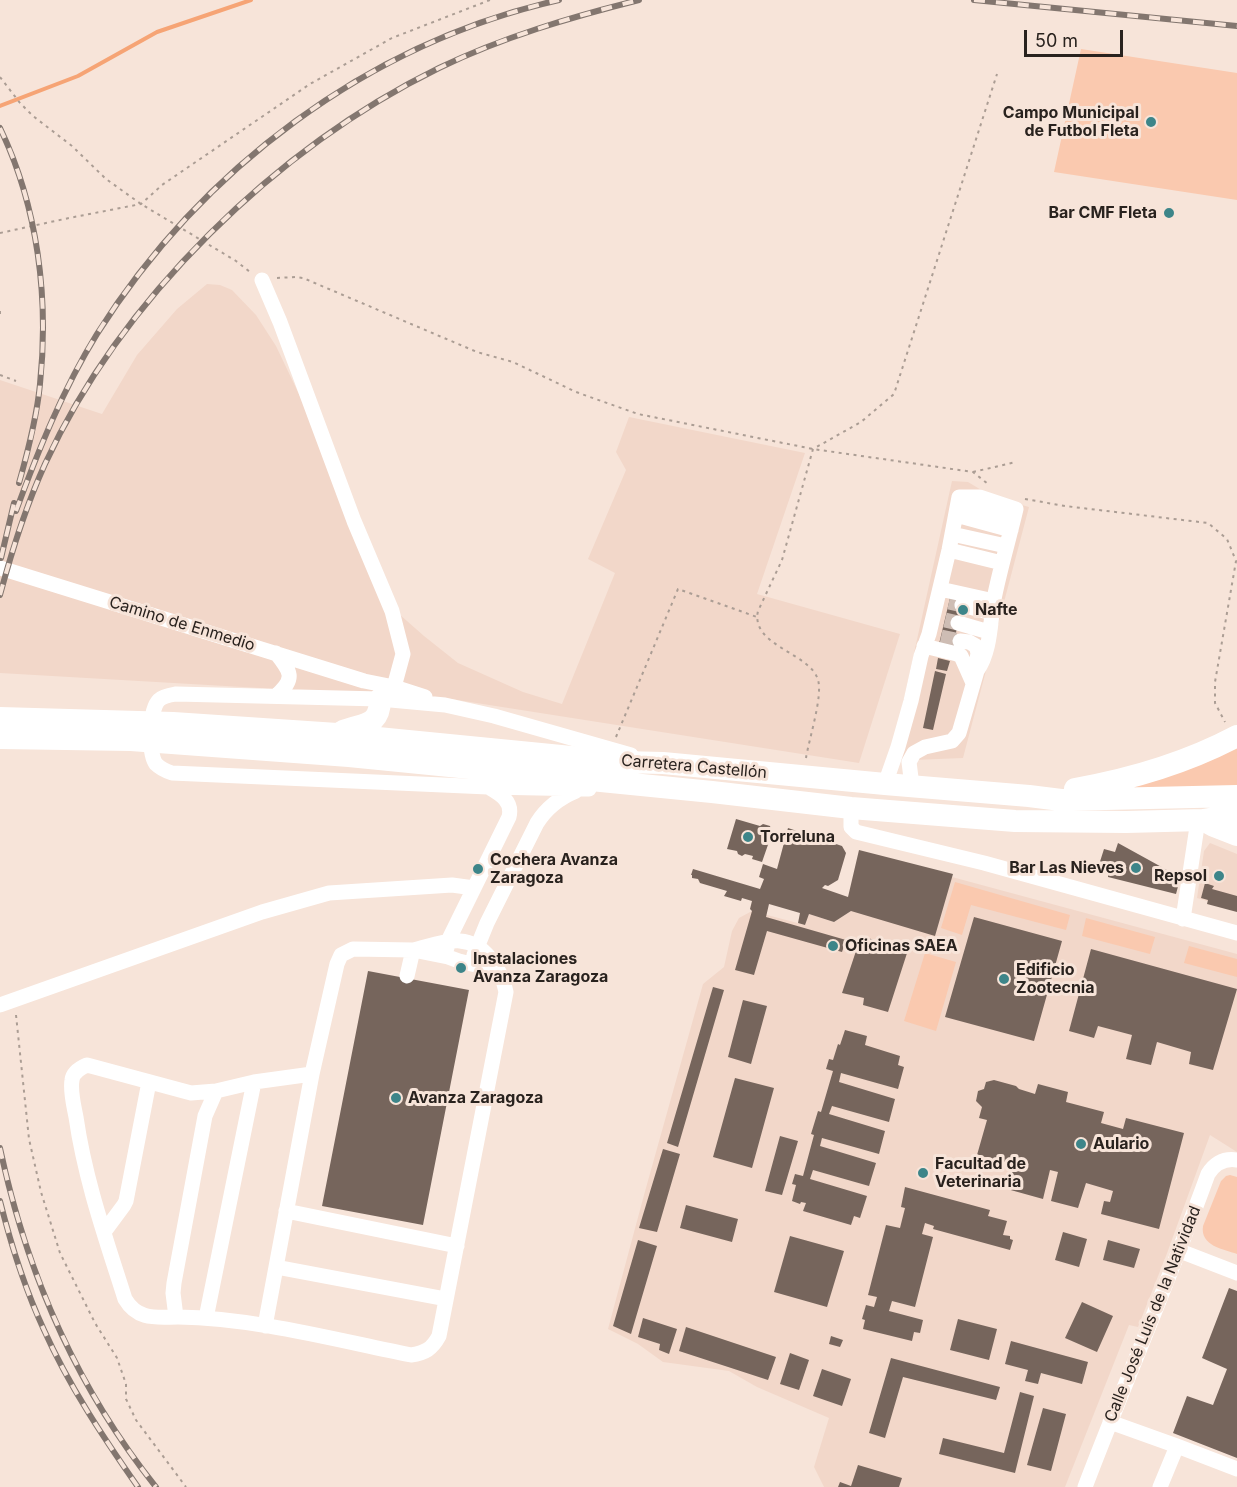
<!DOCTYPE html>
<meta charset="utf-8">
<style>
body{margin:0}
#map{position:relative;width:1237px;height:1487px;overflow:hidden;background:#f7e4d9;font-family:Inter,sans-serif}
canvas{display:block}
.scale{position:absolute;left:1024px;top:30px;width:99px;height:27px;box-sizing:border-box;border:3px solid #29221e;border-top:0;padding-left:8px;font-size:18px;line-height:21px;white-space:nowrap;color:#29221e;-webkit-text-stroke:4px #f7e4d9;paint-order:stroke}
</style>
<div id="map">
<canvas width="1237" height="1487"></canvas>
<div class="scale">50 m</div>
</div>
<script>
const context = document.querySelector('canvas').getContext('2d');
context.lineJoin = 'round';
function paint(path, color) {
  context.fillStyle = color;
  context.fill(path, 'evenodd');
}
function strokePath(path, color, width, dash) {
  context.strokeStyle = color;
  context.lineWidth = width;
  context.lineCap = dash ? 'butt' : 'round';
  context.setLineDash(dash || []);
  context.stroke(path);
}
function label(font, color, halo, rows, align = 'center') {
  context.font = font + ' Inter,sans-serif';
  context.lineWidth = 6;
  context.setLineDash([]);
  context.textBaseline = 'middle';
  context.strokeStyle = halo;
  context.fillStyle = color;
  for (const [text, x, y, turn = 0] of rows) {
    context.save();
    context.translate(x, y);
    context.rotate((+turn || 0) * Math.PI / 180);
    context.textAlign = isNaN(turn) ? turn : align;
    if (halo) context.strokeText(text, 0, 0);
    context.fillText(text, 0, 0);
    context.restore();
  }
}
paint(new Path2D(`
 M207,284l13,1 12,5 24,25 20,31 31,65 75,188 42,37 34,27 65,29 39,12 53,-131 -27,-14 38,-89 -10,-18 13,-35 176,36 -48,141 143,40 -41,129 -408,-64 -451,-26v-293l102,34 35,-59 40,-46z
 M952,481l16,1 25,15 36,10 -66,251 -74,3 12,-49z
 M1210,843l27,11v56l-40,-12 7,-47z
 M952,877l285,77v198l-27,-17 -44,121 -28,71 -9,-2 -64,162h-241l-10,-20 15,-49 -72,-31 -28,-16 -66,-9 -25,-18 -30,-15 36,-134 59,-211 21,-17 8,-36 7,-13 13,-7 53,14 4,-11 25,8 17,-11z`), '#f2d7c9');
paint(new Path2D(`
 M1081,49l156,24v127l-183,-28z
 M1237,744v44l-104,4 -2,-7z
 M955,882l115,33 -4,15 -95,-25 -9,30 -21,-7z
 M1086,918l69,19 -5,17 -68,-18z
 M1189,946l48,13v18l-53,-14z
 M925,953l31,9 -20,69 -32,-10z
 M1230,1175l7,2v77c-14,-5 -37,-8 -34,-28l18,-45 5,-5z`), '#fac9af');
strokePath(new Path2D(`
 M0,106l78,-30 79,-44 94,-32`), '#f6a475', 4);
paint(new Path2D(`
 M950,598l13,3 -8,36 3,11 -19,-4z
 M938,658l12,3 -3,10 -11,-2z
 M935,671l11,3 -13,56 -10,-2z
 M736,819l24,7 3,-2 7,2 1,3 -4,8 3,2 -8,23 -10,-3 1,-3 -8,-2 -3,2 -4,-2 -1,-3 -10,-2z
 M788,828l54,18 4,7 -8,27 -10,6 -3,-1 -3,3 26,9 11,-47 94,24 -18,62 -84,-25 -17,11 -25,-8 -4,11 -7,-2 2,-10 -31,-9 -3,13 80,23 -4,12 -75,-21 -13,44 -19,-5 17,-59 -2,-2 2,-8 -10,-3 -1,3 -17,-5 3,-5 -27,-8 -2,-4 -6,-1v-3h-1l2,-6 67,20 4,-10 -5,-2 4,-13 14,5z
 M1118,843l49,27 -2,5 15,4 -4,15 -68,-17v-3l-11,-3 7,-22 11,3z
 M1205,883l9,3 -2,3 25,7v16l-30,-8 1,-4 -7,-2z
 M974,917l88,24 -28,100 -89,-24z
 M861,936l47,14 -20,62 -25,-7 1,-7 -22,-5z
 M1091,949l146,40 -24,81 -24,-6 2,-12 -34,-10 -6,23 -25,-6 6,-24 -34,-9 -4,12 -25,-7z
 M368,971l101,19 -46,235 -101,-19z
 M713,987l11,3 -46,157 -11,-4z
 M743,1000l24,6 -16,58 -23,-7z
 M845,1030l22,6 -2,9 35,11 -2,9 6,2 -6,22 -57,-16 -2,9 56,17 -6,23 -57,-16 -3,8 56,17 -6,23 -57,-16 -2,8 56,17 -7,23 -56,-16 -3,9 57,17 -7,22 -6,-2 -3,9 -48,-14 3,-8 -5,-1 -1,2 -8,-3 4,-16 -4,-1 3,-10 8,2 11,-41 -3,-1 7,-23 3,1 12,-41 -7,-2 3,-10 4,1 5,-16 2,1z
 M735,1078l39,10 -22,80 -39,-11z
 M994,1080l22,6 3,3 16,5 3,-10 30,8 -2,10 38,10 -3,11 22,6 3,-11 58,15 -25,96 -58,-15 3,-13 6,1 3,-11 -27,-8 -8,25 -27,-7 7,-29 -8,-2 -7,29 -36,-10 8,-28 -9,-2 -1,3 -28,-7 10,-35 -8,-2 3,-11 -6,-6 2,-10 6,-2 2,-7z
 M780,1136l18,5 -16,54 -17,-4z
 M663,1149l17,5 -23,78 -18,-4z
 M905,1187l85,23 -2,6 19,5 -4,14 7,1v3l3,1 -3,10 -77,-21 1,-3 -9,-3 -3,11 11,3 -18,70 -23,-6 -3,10 34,9 -3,13 -6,-1 -2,9 -49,-12 2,-9 -3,-1 4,-14 8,2 3,-10 -9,-2 18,-70 14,3 5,-20 -4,-1z
 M686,1205l52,14 -6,23 -52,-14z
 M1063,1232l24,7 -8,28 -24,-7z
 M790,1236l54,15 -17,56 -53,-15z
 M638,1240l19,6 -26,88 -18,-8z
 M1108,1240l32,9 -6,19 -31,-8z
 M1229,1288l8,3v167l-64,-25 14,-37 26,9 14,-36 -25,-11z
 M1082,1302l31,14 -16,36 -32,-14z
 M643,1318l34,11 -8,25 -10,-4 1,-6 -22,-7z
 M958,1319l39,10 -8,31 -39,-10z
 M686,1327l90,30 -8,23 -89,-29z
 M831,1336l12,4 -3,7 -11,-3z
 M1011,1341l77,21 -6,22 -41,-11 -3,11 -13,-3 3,-11 -23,-6z
 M790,1353l19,7 -10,30 -19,-6z
 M891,1358l109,29 -4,13 -93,-23 -18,61 -16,-5z
 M822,1369l29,10 -9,27 -29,-10z
 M1020,1392l14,4 -19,77 -76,-19 4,-16 61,15z
 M1043,1408l23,6 -15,57 -24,-6z
 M858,1465l44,13 -3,9h-61l2,-5 11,4z`), '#76655c');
strokePath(new Path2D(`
 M949,602l13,3
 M945,620l13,3
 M941,637l19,4`), '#cebdb4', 15, [15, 8]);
strokePath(new Path2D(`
 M0,77l20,26 13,13 39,30 34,33 35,25 95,57 14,11
 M0,233l69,-15 72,-14 21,-19 148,-101 82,-46 98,-38
 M277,278l18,-1 8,1 174,74 36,10 63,30 62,22 175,35 160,23 15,12
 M0,311v6
 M0,375l16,6
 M973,472l43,-10
 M1025,499l40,7 143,17 19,16 9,22 -21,121v21l10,19
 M616,737l62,-148 79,28
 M806,758c3,-19 17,-62 12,-78 -7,-27 -68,-34 -60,-69l24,-51 31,-111 48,-27 33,-28 103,-320
 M16,1015l13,124 12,53 19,61 35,70 22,35 9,26v15l10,21 50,67`), '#ab9d94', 2, [3, 4.5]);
strokePath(new Path2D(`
 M262,280l18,42 74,199 38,90 11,43 -9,33
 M958,504l55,15
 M956,515l55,15
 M952,534l54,12
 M949,550l53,13
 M0,568l364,113 30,6 31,10
 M940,589l54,12
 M962,605l30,8
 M958,623l31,9
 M960,641l9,1 7,4 2,7 -2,12
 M924,646l33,8 4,2 12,27
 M276,696c20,-18 15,-24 0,-43
 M885,784l13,-37 13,-46 10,-45 8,-22 20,-84 10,-53h21l36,12c-7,30 -16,60 -22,90 -4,23 -3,52 -17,72l-18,62 -7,8 -27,6 -11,6 -5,9 3,24
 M589,789l-101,-2 -316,-14c-6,-2 -11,-4 -16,-9 -8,-11 -7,-54 3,-64 4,-4 11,-5 17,-6l204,5 65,6 49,11 137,39
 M851,808v19l5,5 128,31 253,70
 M1183,919l15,-99
 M447,948l1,-7 61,-124c4,-16 -9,-23 -21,-30
 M474,955l13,-32 50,-100c10,-16 22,-25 39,-32
 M407,976l6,-26
 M0,1005l262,-93 67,-19 123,-8 22,3
 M312,1074l-58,8 -38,9 -25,2 -104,-28c-7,3 -14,7 -15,15 -2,12 2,26 4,37 9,63 30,122 49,182 13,22 32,18 53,18 77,1 158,23 233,38 14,-2 21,-6 28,-19l67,-344c-2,-12 -8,-24 -16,-34 -22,-28 -48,-15 -77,-8
 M286,1211l171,35
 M104,1232l20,-27 2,-4 23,-119
 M1180,1251l57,22
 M276,1267l170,32
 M176,1317l-3,-24 1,-10 31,-167 11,-25
 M206,1318l48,-236
 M265,1326l47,-252 25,-110 4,-9 12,-6 60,1 35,7 11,4 21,5 9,3 10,7
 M1110,1422l67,24 60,23
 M1085,1487c40,-105 85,-208 123,-313 7,-11 16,-16 29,-14
 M1160,1487l17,-41`), '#fff', 15);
strokePath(new Path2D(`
 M0,718l173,5 164,11 285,28 41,1 222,21 144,12 32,4 176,-4
 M343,731c20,-8 37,-4 37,-32
 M0,738l131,2 218,16 363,36 139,16 164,13 111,1 77,-2 18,-3 16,-1
 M1075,789c57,-10 111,-26 162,-53
 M1203,820l11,6 23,9`), '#fff', 22);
const rail = new Path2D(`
 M974,0l263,26
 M0,128c38,79 49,170 40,256 -3,33 -12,67 -21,99
 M16,511c22,-60 47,-122 81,-177 104,-165 271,-291 462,-334
 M1,558l13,-55
 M0,595c12,-45 26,-89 45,-131 76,-165 231,-316 394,-396 64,-31 132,-51 200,-68
 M0,1148c26,123 77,240 156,339
 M0,1201c11,44 25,88 44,129 25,56 59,107 94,157`);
strokePath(rail, '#83766f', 6);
strokePath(rail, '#f7e4d9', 4, [11]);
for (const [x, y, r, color] of [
 [1151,122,6,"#3d8589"],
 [1169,213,6,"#3d8589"],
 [963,610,6,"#3d8589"],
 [748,837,6,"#3d8589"],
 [1136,868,6,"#3d8589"],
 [478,869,6,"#3d8589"],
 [1219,876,6,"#3d8589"],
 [833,946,6,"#3d8589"],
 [461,968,6,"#3d8589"],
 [1004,979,6,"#3d8589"],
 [396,1098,6,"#3d8589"],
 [1081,1144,6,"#3d8589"],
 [923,1173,6,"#3d8589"]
]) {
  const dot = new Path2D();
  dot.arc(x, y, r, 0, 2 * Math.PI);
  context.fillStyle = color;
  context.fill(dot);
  strokePath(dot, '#f7e4d9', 2);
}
label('bold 16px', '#29221e', '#f7e4d9', [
 ["Campo Municipal",1139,113,"right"],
 ["de Futbol Fleta",1139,131,"right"],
 ["Bar CMF Fleta",1157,213,"right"],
 ["Nafte",975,610],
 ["Torreluna",760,837],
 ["Cochera Avanza",490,860],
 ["Zaragoza",490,878],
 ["Bar Las Nieves",1124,868,"right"],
 ["Repsol",1207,876,"right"],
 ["Oficinas SAEA",845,946],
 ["Instalaciones",473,959],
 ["Avanza Zaragoza",473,977],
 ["Edificio",1016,970],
 ["Zootecnia",1016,988],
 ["Avanza Zaragoza",408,1098],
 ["Aulario",1093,1144],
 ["Facultad de",935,1164],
 ["Veterinaria",935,1182]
], 'left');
label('16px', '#29221e', '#f7e4d9', [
 ["Camino de Enmedio",182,624,17],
 ["Carretera Castellón",694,767,5],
 ["Calle José Luis de la Natividad",1153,1314,-68]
]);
</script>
